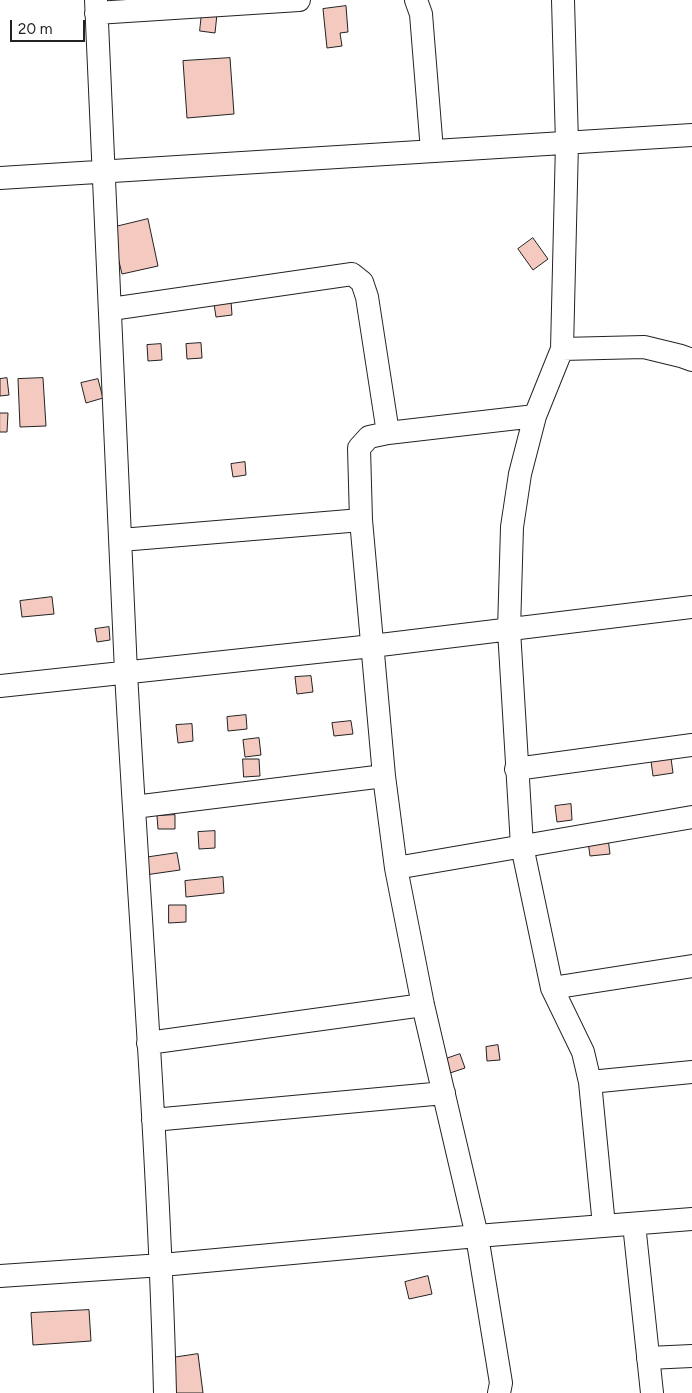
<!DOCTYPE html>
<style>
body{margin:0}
#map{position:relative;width:692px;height:1393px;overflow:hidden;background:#fff;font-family:Figtree,sans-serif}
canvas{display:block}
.scale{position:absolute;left:10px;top:20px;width:75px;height:22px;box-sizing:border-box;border:2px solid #222;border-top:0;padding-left:6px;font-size:15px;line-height:18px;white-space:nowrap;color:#222;-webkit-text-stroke:4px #fff;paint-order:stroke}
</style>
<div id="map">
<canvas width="692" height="1393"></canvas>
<div class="scale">20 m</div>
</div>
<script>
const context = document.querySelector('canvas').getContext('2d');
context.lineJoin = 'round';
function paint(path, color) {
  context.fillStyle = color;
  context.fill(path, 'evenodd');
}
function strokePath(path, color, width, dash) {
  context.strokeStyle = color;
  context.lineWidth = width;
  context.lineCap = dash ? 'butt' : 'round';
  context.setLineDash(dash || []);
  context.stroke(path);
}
const building = new Path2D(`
 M346,6l2,26 -8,1 2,13 -15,2 -4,-39z
 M202,12l15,2 -2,19 -15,-2z
 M230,58l4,56 -47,4 -4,-57z
 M148,219l10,47 -36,8 -11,-46z
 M533,238l15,21 -15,11 -15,-21z
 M231,301l1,14 -16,2 -2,-13z
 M201,343l1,15 -15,1 -1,-15z
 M161,344l1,16 -14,1 -1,-16z
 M7,378l2,17 -9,1v-17z
 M43,378l3,48 -26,1 -2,-48z
 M98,379l5,19 -17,5 -5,-20z
 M0,413h8l-1,19h-7z
 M245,462l1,13 -13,2 -2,-13z
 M52,597l2,17 -32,3 -2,-16z
 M109,627l1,13 -13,2 -2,-13z
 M311,676l2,16 -16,2 -2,-17z
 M246,715l1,14 -19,2 -1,-14z
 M351,721l2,13 -19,2 -2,-13z
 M192,724l1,17 -15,2 -2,-18z
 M259,738l2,17 -16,2 -2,-17z
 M671,758l2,15 -20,3 -2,-15z
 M243,759h16l1,17 -16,1z
 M571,804l1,16 -15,2 -2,-16z
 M175,815v14h-17l-1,-13z
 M215,831v17l-16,1 -1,-17z
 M608,838l2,16 -20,2 -2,-15z
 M177,853l3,17 -35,5 -2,-17z
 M223,877l1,16 -38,4 -1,-16z
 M169,905h17v17l-17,1z
 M498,1045l2,15 -13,1 -1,-14z
 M460,1054l5,14 -18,6 -4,-14z
 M428,1276l4,18 -23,5 -4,-17z
 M89,1310l2,31 -58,4 -2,-32z
 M198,1354l5,39h-33l-5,-34z`);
paint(building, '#f3c9c0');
strokePath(building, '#222', 1);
const minor = new Path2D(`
 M96,0c11,224 19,448 30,672 13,240 33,480 39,721
 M416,0l5,14 11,137
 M563,0l4,143 -5,206 -27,67 -15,58 -8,53 -3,103 13,216 30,142 31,64 7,30 14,144
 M96,13l203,-13
 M0,178l692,-43
 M111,309l241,-35 10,8 5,15 21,136
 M562,349l82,-2 37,9 11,4
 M121,540l240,-20
 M0,686l372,-40 320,-39
 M516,769l176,-24
 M134,807l250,-31
 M396,868l296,-51
 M552,988l140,-22
 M148,1043l275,-38
 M590,1082l102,-10
 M153,1120l291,-27
 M634,1224l18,169
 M0,1276l162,-11 315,-29 215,-17
 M648,1358l44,-2
 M499,1393l2,-10 -24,-147 -54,-231 -27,-137 -12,-92 -23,-256 -2,-72 10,-11 19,-4 147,-17`);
strokePath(minor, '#222', 24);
strokePath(minor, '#fff', 22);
</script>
